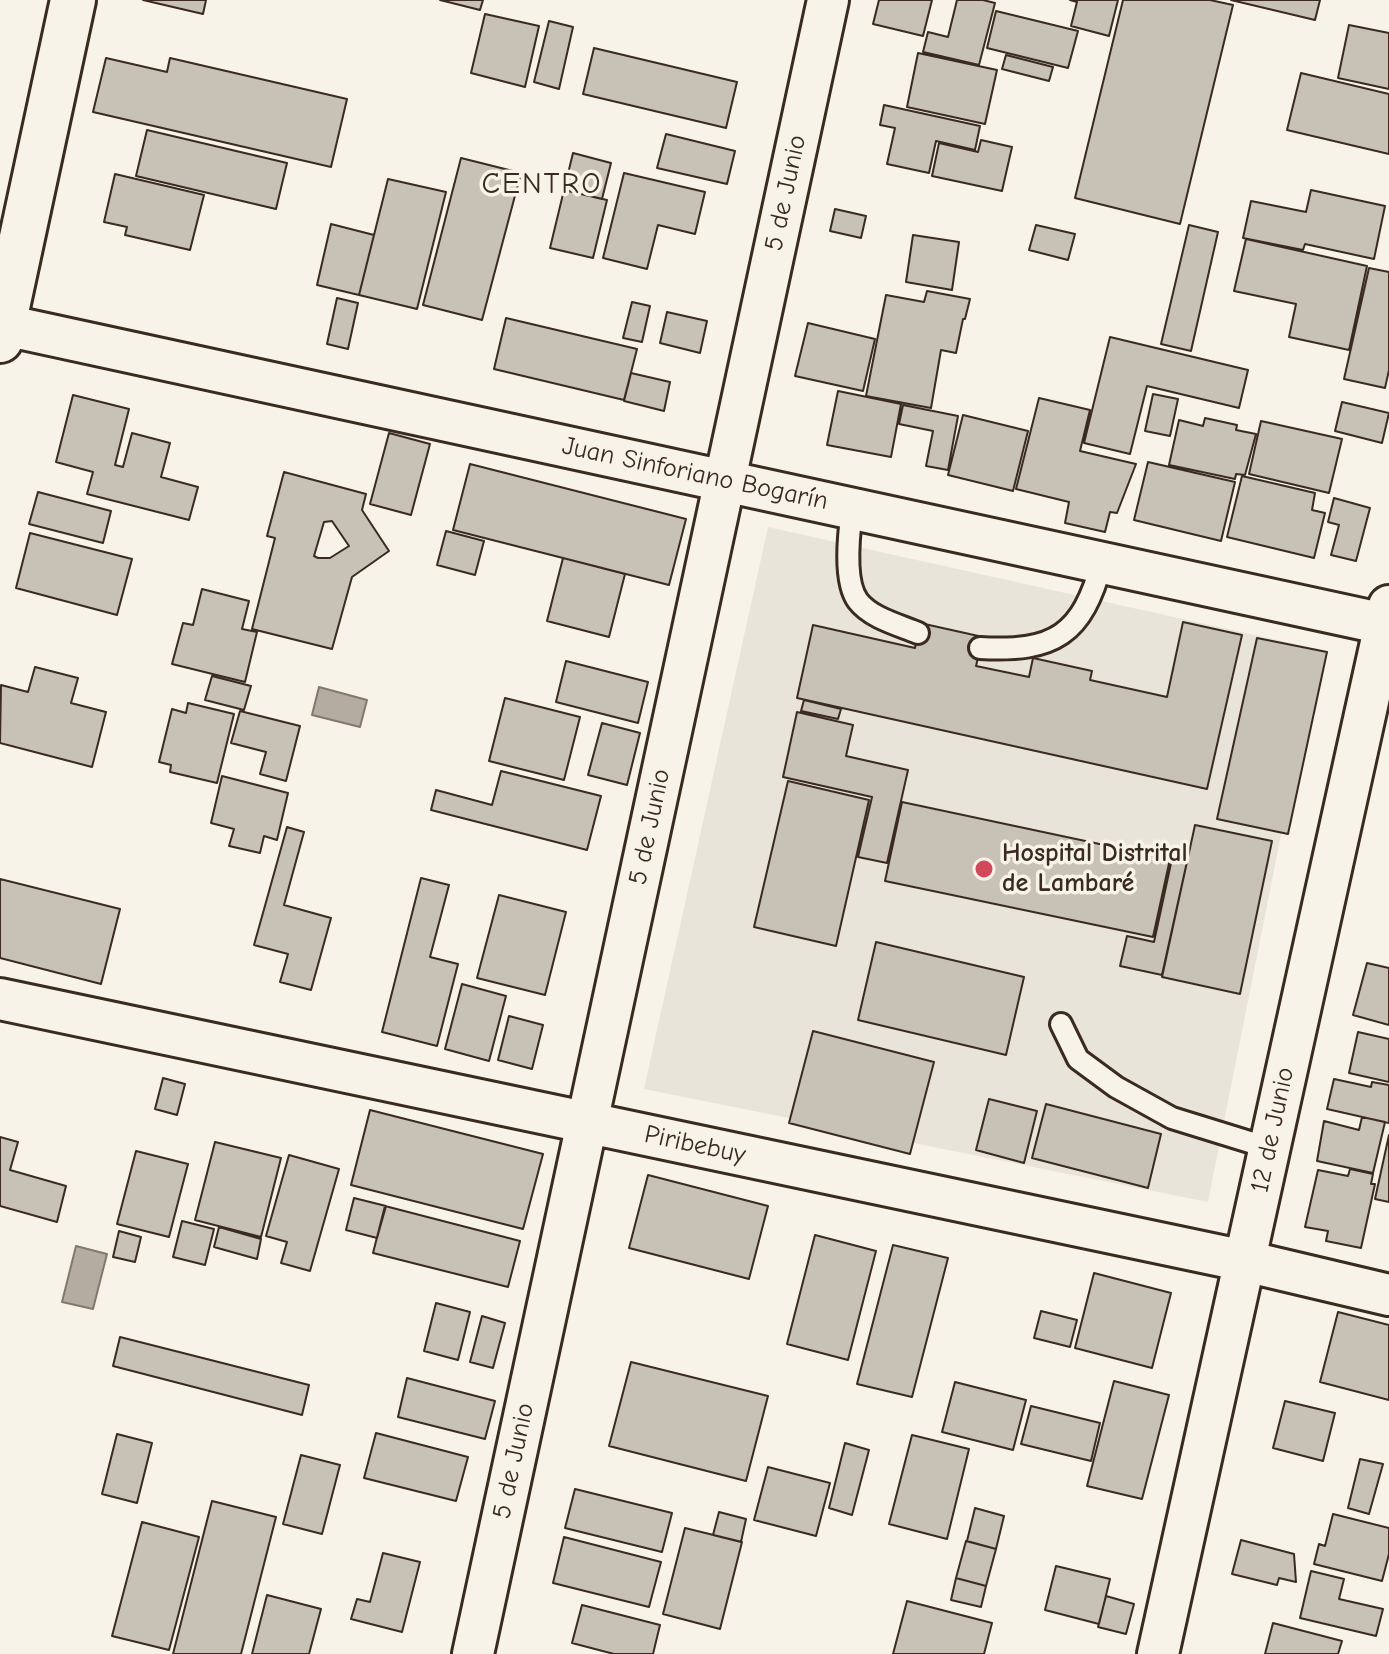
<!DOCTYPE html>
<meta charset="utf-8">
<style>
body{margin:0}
canvas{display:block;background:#f7f3e8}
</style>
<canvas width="1389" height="1654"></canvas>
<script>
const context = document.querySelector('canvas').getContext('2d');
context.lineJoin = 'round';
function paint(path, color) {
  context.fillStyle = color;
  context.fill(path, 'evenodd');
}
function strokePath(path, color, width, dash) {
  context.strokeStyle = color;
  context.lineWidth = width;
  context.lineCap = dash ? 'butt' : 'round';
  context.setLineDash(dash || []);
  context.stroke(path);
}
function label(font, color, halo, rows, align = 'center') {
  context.font = font + ' "Comic Neue",sans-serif';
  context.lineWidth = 7;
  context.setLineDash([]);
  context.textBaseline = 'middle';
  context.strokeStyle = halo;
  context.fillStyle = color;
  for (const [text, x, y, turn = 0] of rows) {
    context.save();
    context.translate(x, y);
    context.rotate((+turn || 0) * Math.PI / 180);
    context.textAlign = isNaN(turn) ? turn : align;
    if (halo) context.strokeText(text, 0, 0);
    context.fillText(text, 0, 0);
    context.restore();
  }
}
paint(new Path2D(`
 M768,527l550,122 -110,553 -564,-113z`), '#e9e4d9');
const water = new Path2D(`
 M319,687l48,13 -7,27 -48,-12z
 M76,1246l31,8 -14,55 -31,-7z`);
paint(water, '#b4aca0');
strokePath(water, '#84786c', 2);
const building = new Path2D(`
 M143,0h63l-3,14z
 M440,0h43l-3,10z
 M879,0h53l-9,36 -50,-12z
 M957,0h26l12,3 -16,62 -56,-13 5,-20 20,5z
 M1070,0h48l-9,36 -38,-10 6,-24z
 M1123,0h87l23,5 -53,219 -105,-26z
 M1231,0h89l-5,20z
 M996,11l82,20 -10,37 -81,-20z
 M485,14l54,12 -14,61 -54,-14z
 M549,21l24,6 -14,62 -25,-7z
 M1349,25l40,8v56l-51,-11z
 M594,48l143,34 -11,46 -143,-34z
 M918,53l79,17 -12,54 -78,-17z
 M1006,55l47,12 -4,14 -47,-12z
 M106,58l61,14 3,-14 177,41 -16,68 -238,-55z
 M1301,73l88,21v60l-102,-24z
 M884,105l96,21 -5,24 -39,-9 -7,32 -42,-9 8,-36 -15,-3z
 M147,130l140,33 -11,46 -140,-33z
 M666,134l69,17 -8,33 -70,-16z
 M981,140l31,7 -10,44 -70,-15 7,-33 39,9z
 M573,153l38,10 -9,36 -38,-9z
 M461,158l60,15 -39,147 -59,-15z
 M624,173l81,19 -10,42 -37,-9 -11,44 -44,-11z
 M115,174l89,21 -14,55 -65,-15 2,-8 -23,-5z
 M388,179l58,13 -29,117 -58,-14z
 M564,190l43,10 -14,58 -43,-10z
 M1311,190l74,16 -11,53 -69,-15 -2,6 -60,-12 8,-37 55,11z
 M835,209l31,7 -5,22 -31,-7z
 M331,224l43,11 -15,60 -42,-10z
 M1036,225l39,9 -7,26 -39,-10z
 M1189,225l29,7 -27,119 -30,-7z
 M913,235l46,7 -7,48 -46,-8z
 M1246,239l121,27 -18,84 -60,-13 7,-33 -62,-13z
 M1369,268l20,4v98l-4,18 -41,-9z
 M927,291l43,8 -5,20h-2l-7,34 -15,-3 -10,58 -65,-12 20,-101 38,7z
 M337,298l21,5 -10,46 -21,-5z
 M632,302l18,4 -8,36 -19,-4z
 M667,312l40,9 -7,32 -40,-10z
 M506,318l131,31 -13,51 -130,-31z
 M808,323l67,16 -12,52 -68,-15z
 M1110,337l138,33 -9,38 -92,-22 -17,68 -46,-11z
 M631,373l39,9 -6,29 -40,-10z
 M838,391l63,13 -10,53 -64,-12z
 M1153,394l25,5 -8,37 -25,-5z
 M73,395l56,14 -14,56 8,2 9,-34 38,10 -9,34 37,10 -9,33 -102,-26 6,-22 -37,-10z
 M1039,398l51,12 -10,41 56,13 -19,49 -7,-1 -5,20 -40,-9 4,-21 -53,-13z
 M1342,402l47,11 -7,30 -47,-12z
 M903,405l55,11 -10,54 -22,-4 7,-35 -34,-7z
 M963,415l65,16 -15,60 -65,-16z
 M1205,418l32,7 -1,5 20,4 -11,41 -9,-1 -1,5 -66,-14 10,-45 24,6z
 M1261,421l81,18 -13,54 -80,-19z
 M389,433l41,11 -19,71 -41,-11z
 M1148,462l87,20 -14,59 -87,-21z
 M470,464l216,55 -17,66 -216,-55z
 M284,472l82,22 -4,16 27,41 -37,26 -20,72 -80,-20 23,-91 -8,-2zM332,521l17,25 -19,12h-12l-4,-2 10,-34z
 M1242,476l73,17 -3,17 13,3 -11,45 -87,-21z
 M38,492l73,19 -8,32 -74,-19z
 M1334,498l36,10 -14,53 -25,-6 8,-30 -11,-3z
 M446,531l38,10 -9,34 -38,-10z
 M30,533l102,26 -15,56 -101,-27z
 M563,558l62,16 -16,63 -62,-16z
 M202,589l47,12 -7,28 15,3 -12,50 -73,-18 11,-41 10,2z
 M1183,622l59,13 -35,154 -410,-91 16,-73 102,23 5,-25 63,14 -7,29 53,11 4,-19 59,13 -2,9 77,17z
 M1257,638l70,14 -39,182 -71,-15z
 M566,661l82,21 -10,41 -82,-21z
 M35,667l43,11 -7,25 35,9 -14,55 -92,-24 1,-58 27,7z
 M212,676l39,10 -7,24 -39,-10z
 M505,698l75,19 -16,63 -75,-19z
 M804,700l37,9 -3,10 -37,-8z
 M188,703l46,11 -17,69 -47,-11 1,-7 -12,-3 13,-53 14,4z
 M240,711l60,15 -14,55 -26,-7 6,-22 -35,-9z
 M797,712l56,13 -7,31 62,14 -21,93 -29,-6 14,-60 -89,-20z
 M602,723l38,10 -13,52 -39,-10z
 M501,771l100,25 -14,54 -156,-40 5,-20 56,15z
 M222,776l66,17 -11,47 -13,-4 -4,17 -31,-7 5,-17 -23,-6z
 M788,781l81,19 -33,146 -82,-19z
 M902,802l268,57 -17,78 -268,-56z
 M1195,825l77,16 -32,153 -78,-17z
 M287,827l17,5 -20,73 47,13 -20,72 -31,-8 8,-28 -34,-9z
 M1173,854l15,3 -26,118 -42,-9 7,-30 27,6z
 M421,878l28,7 -19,72 28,7 -21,82 -55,-14z
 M0,879l120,30 -19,75 -101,-26z
 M499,895l67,17 -21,83 -68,-17z
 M876,942l148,35 -18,78 -148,-35z
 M1367,963l22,5v57l-36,-10z
 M462,984l44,12 -17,65 -44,-12z
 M509,1016l34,9 -11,44 -34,-9z
 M813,1031l121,31 -24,92 -121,-31z
 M1358,1032l31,7v43l-40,-9z
 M163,1078l22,6 -8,31 -22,-6z
 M1334,1079l37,8 1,-5 17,3v38l-62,-14z
 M989,1099l48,12 -13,52 -48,-13z
 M1046,1104l115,30 -13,54 -116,-30z
 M370,1110l173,44 -20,75 -172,-44z
 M1362,1117l23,5 -12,51 -56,-12 7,-40 35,9z
 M1389,1135v67l-14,-3z
 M0,1137l18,5 -8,28 56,16 -9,36 -57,-16z
 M215,1142l66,16 -20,79 -66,-17z
 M136,1151l52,13 -19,73 -52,-13z
 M289,1155l50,14 -29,102 -29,-8 6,-21 -21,-6z
 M1350,1169l23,5 -2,10h4l-14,64 -35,-7 2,-10 -23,-4 13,-57 30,6z
 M648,1175l120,31 -19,73 -120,-31z
 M354,1198l32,8 -9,32 -31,-8z
 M385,1206l135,35 -12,46 -135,-34z
 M182,1221l32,8 -9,36 -32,-8z
 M219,1227l42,12 -4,20 -43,-12z
 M119,1231l22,6 -6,25 -22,-5z
 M815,1235l61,16 -28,109 -61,-16z
 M893,1245l55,13 -36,139 -55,-13z
 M1094,1273l77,20 -19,75 -77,-20z
 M436,1303l34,9 -12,48 -34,-9z
 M1041,1311l36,9 -7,27 -36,-9z
 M1338,1312l51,13v75l-69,-18z
 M482,1316l23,7 -12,45 -23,-6z
 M120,1337l189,48 -7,30 -189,-49z
 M631,1362l137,34 -22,85 -137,-35z
 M407,1378l88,23 -10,38 -87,-22z
 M1114,1381l55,14 -27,104 -55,-13z
 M955,1382l71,18 -13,50 -71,-18z
 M1285,1401l50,12 -12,48 -50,-13z
 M1031,1406l69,17 -9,38 -70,-17z
 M376,1433l92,24 -12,44 -92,-23z
 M117,1434l35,9 -15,60 -35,-9z
 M912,1435l57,14 -22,90 -58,-15z
 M845,1443l24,7 -17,65 -23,-7z
 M301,1455l39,10 -18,69 -39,-10z
 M1360,1459l23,5 -14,50 -21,-6z
 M768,1467l62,16 -14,53 -62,-16z
 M575,1489l97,24 -10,39 -97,-24z
 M212,1501l64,16 -35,137h-68z
 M975,1508l29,8 -8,33 -29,-8z
 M719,1512l27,7 -5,23 -28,-7z
 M1333,1514l56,14v26l-7,27 -68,-17 5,-20 6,2z
 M142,1522l57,15 -30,113 -57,-14z
 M685,1528l57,14 -22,87 -57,-15z
 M564,1537l97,25 -12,45 -96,-24z
 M1241,1540l53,14 2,28 -17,-4 -2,7 -45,-11z
 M966,1541l30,8 -10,37 -30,-8z
 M383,1553l37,9 -18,70 -51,-13 6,-20 13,3z
 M1056,1566l54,13 -11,45 -54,-14z
 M1311,1571l33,8 -5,20 44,10 -7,27 -76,-18z
 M956,1578l30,8 -5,21 -30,-7z
 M267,1595l54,14 -12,45h-57z
 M1106,1596l28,8 -8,30 -28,-7z
 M907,1601l85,22 -8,31h-91z
 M582,1605l78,20 -7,29h-39l-42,-11z
 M1273,1623l69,18 -4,13h-73z`);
paint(building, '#c8c1b6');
strokePath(building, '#3b2a1e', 2);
const lane = new Path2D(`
 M852,509c-3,23 -9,72 6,92 13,17 41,24 60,32
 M980,648c75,4 102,-13 122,-86
 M1061,1024l17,35 38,28 56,31 97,30`);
const street = new Path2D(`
 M0,324l1389,301
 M0,999l1245,262 144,34
 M473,1654l355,-1654
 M1158,1654l231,-1048`);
const secondary = new Path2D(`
 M0,340l73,-340`);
strokePath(lane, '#3b2a1e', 26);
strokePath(street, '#3b2a1e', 46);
strokePath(secondary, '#3b2a1e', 50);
strokePath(lane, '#f7f3e8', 20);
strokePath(street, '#f7f3e8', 40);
strokePath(secondary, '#f7f3e8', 44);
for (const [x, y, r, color] of [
 [984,869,10,"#d1495b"]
]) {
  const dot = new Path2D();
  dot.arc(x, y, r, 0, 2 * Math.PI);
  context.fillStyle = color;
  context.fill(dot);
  strokePath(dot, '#f7f3e8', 3);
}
label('26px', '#3b2a1e', '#f7f3e8', [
 ["5 de Junio",786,193,-78],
 ["Juan Sinforiano Bogarín",695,474,12],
 ["5 de Junio",650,827,-78],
 ["12 de Junio",1273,1130,-78],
 ["Piribebuy",695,1145,12],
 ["5 de Junio",514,1461,-78]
]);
label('bold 26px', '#3b2a1e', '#f7f3e8', [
 ["Hospital Distrital",1002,854],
 ["de Lambaré",1002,884]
], 'left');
context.letterSpacing = '2px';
label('30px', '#3b2a1e', '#f7f3e8', [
 ["CENTRO",542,185]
]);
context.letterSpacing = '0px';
</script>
